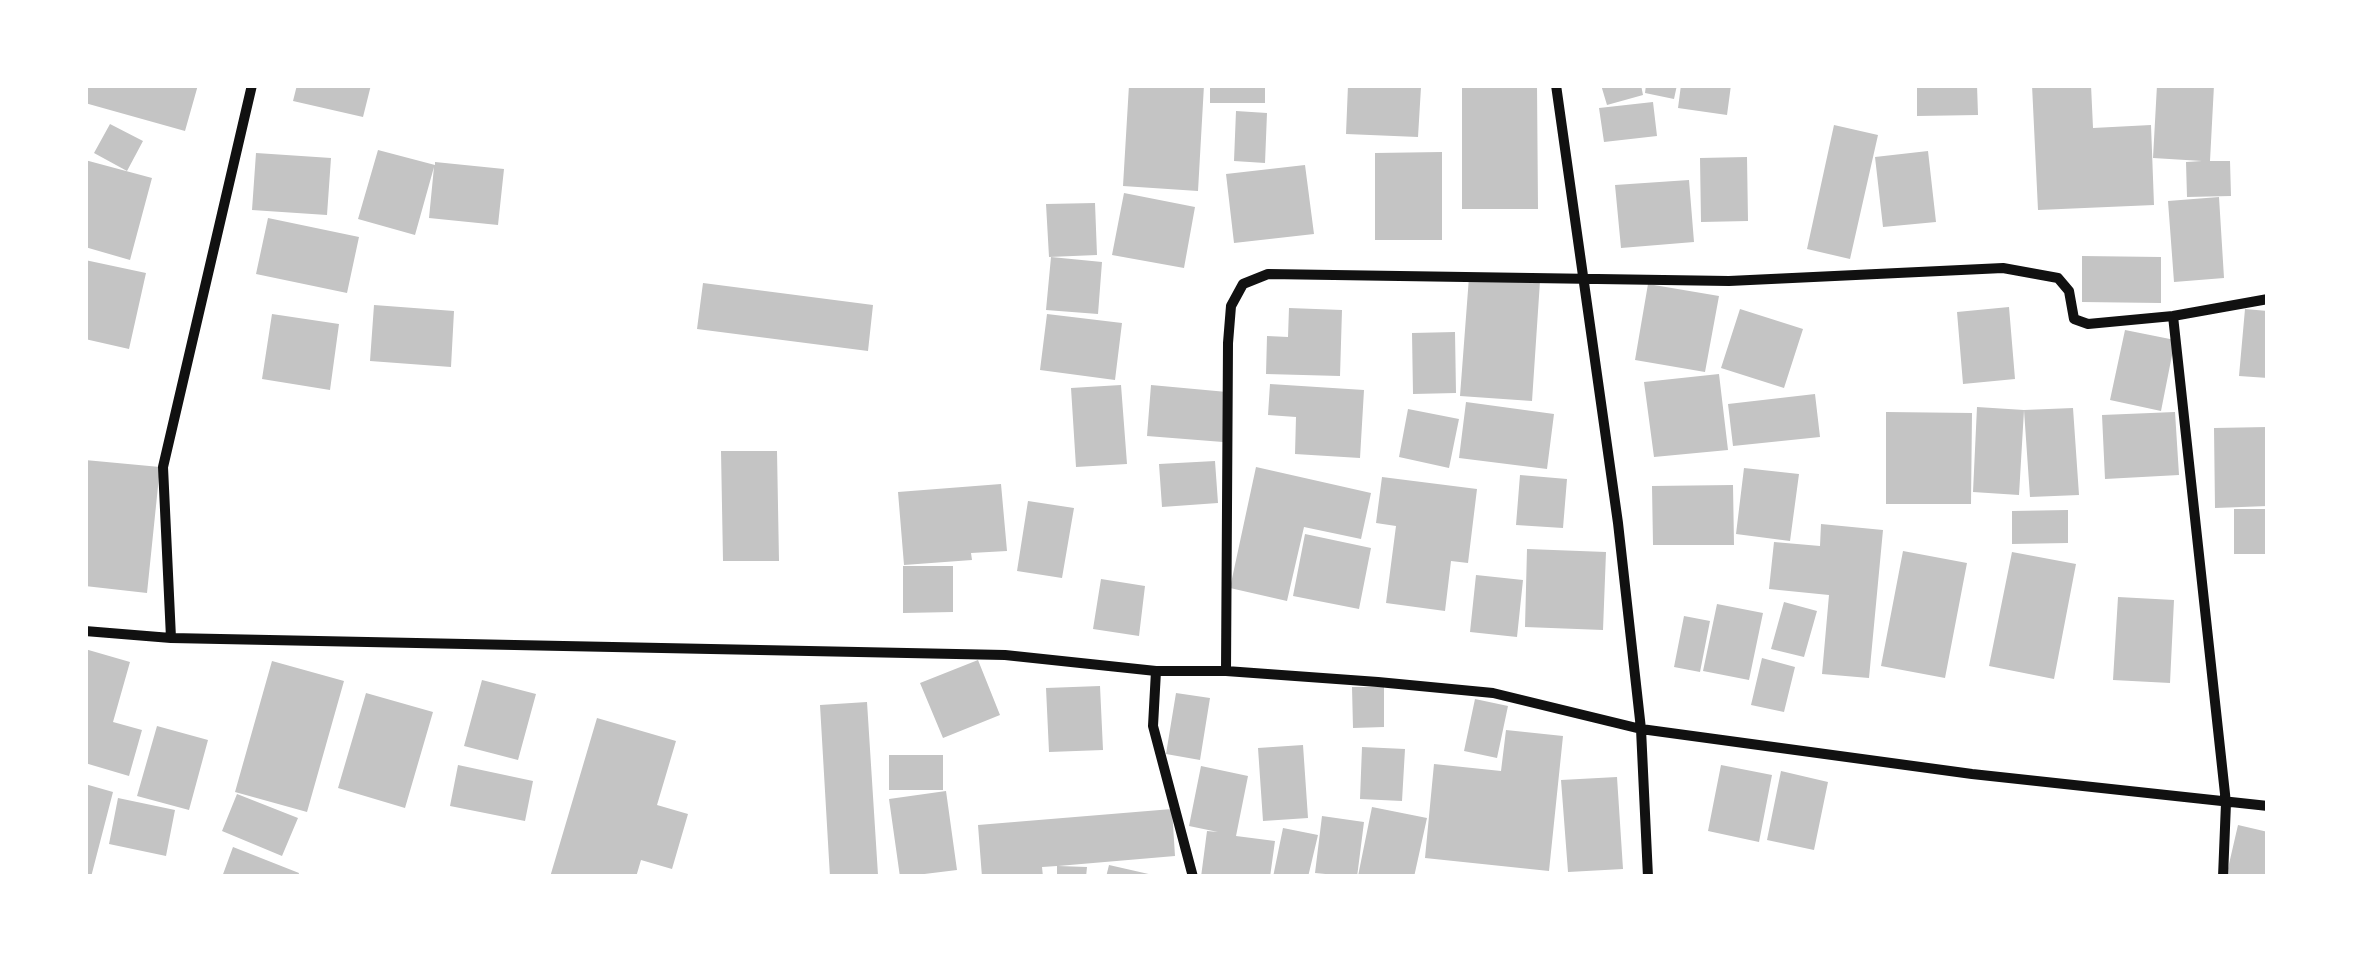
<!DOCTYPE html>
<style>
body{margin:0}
#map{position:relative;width:2353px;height:962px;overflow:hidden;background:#fff;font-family:"PT Sans Narrow",sans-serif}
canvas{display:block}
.frame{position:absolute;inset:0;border:88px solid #fff;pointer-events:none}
</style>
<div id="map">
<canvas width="2353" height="962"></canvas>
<div class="frame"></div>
</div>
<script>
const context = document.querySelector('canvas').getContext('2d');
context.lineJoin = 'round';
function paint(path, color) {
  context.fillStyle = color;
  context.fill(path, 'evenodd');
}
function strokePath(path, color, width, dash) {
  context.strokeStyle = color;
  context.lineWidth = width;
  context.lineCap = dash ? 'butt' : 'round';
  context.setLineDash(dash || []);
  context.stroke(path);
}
paint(new Path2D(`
 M85,85h113l-13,46 -100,-28z
 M297,85h74l-8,32 -70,-16z
 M1129,85h75l-6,106 -75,-5z
 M1210,85h55v18h-55z
 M1348,85l73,2 -3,50 -72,-3z
 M1462,85h75l1,124h-76z
 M1601,85h40l2,10 -36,10z
 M1646,85h31l-3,14 -29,-6z
 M1681,85h50l-4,30 -49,-7z
 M1917,85h60l1,30 -61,1z
 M2032,85h59l2,43 58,-3 3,80 -116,5z
 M2157,85h57l-4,76h20l1,35 -44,1 -1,-35 16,-1 -49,-3z
 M1653,102l4,34 -53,6 -5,-34z
 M1236,111l31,2 -2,50 -31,-2z
 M110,124l33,17 -16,30 -33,-18z
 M1834,125l44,10 -28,124 -43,-10z
 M378,150l57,15v-3l69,7 -6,56 -69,-7 5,-51 -19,68 -57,-16z
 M1928,151l8,71 -53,5 -8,-70z
 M1442,152v88h-67v-87z
 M256,153l75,5 -4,57 -75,-5z
 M1747,157l1,64 -47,1 -1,-64z
 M85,160l67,18 -22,82 -45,-13z
 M1305,165l9,69 -80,9 -8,-69z
 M1689,180l5,62 -73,6 -6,-63z
 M1124,193l71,14 -11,61 -72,-13z
 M2219,197l5,81 -50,4 -6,-81z
 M1095,203l2,52 -48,2 -3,-53z
 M268,218l91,19 -12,56 -91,-19z
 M2082,256l79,1v46l-79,-1z
 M1051,257l51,5 -4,52 -52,-4z
 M85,260l61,13 -17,76 -44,-10z
 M1469,277l71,4 -8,120 -72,-5z
 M703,283l170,22 -5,46 -171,-22z
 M1648,284l71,12 -14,76 -70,-12z
 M374,305l80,6 -3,56 -81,-6z
 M2009,307l6,72 -52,5 -6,-72z
 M1289,308l53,2 -2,66 -74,-2 1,-38 21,1z
 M1740,309l63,20 -19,59 -63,-20z
 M2245,309l23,2v67l-29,-2z
 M272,314l67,10 -9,66 -68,-11z
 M1047,314l75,9 -7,57 -75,-10z
 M2125,330l50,10 -14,71 -51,-11z
 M1455,332l1,61 -43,1 -1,-61z
 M1719,374l9,76 -74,7 -10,-75z
 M1270,384l94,6 -4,68 -65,-4 1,-37 -28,-2z
 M1121,385l6,79 -51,3 -5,-79z
 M1151,385l76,7 -4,50 -76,-6z
 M1815,394l5,43 -87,9 -5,-42z
 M1466,402l88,12 -7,55 -88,-11z
 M1977,407l47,3 -5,85 -46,-3z
 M2073,408l6,87 -49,2 -6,-87z
 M1408,409l51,10 -10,49 -50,-11z
 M1886,412l86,1 -1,91h-85z
 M2175,412l4,63 -74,4 -3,-64z
 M2268,427v79l-53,2 -1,-80z
 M721,451h56l2,110h-56z
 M85,460l75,7 -13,126 -62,-7z
 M1215,461l3,42 -56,4 -3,-43z
 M1256,467l115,26 -10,46 -57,-12 -17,74 -57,-13z
 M1744,468l55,6 -9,67 -54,-7z
 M1520,475l47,4 -4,49 -47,-3z
 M1382,477l95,12 -9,74 -17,-2 -6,50 -59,-8 10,-77 -20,-3z
 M1001,484l6,67 -36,2 1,7 -68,5 -6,-73z
 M1733,485l1,60h-81l-1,-59z
 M1028,501l46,7 -12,70 -45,-7z
 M2234,509h34v45h-34z
 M2068,510v33l-56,1v-33z
 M1821,524l62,6 -14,148 -47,-4 7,-79 -60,-6 5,-47 46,4z
 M1305,534l66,14 -12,61 -66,-13z
 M1527,549l79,3 -3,78 -78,-3z
 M1903,551l64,12 -22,115 -64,-12z
 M2012,552l64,12 -22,115 -65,-13z
 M903,566h50v46l-50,1z
 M1476,575l47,5 -6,57 -47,-5z
 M1101,579l44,7 -6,50 -46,-7z
 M2118,597l56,3 -4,83 -57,-3z
 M1784,602l33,9 -13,46 -33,-8z
 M1717,604l46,9 -14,67 -46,-9z
 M1684,616l26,5 -10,51 -26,-5z
 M85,649l45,13 -17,60 29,8 -13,46 -44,-13z
 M1762,658l33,9 -11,45 -33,-7z
 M978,660l22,55 -57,23 -23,-55z
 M272,661l72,20 -37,131 -72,-20z
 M482,680l54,14 -18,66 -54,-14z
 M1100,686l3,64 -54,2 -3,-64z
 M1352,687h32v40l-31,1z
 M366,693l67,19 -28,96 -67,-20z
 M1176,693l34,5 -10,62 -34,-6z
 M1475,699l33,7 -11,52 -33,-7z
 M867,702l11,173 -48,2 -10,-172z
 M597,718l79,23 -19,64 31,9 -16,55 -31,-9 -5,17h-86z
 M157,726l51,14 -19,70 -52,-14z
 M1506,730l57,6 -14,135 -124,-13 9,-94 67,7z
 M1303,745l5,73 -45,3 -5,-73z
 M1362,747l43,2 -3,52 -42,-2z
 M889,755h54v35h-54z
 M458,765l75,16 -8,40 -75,-15z
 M1721,765l51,10 -13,67 -51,-11z
 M1201,766l47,10 -12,60 39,5 -5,36h-69l6,-46 11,1 -29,-6z
 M1781,771l47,11 -14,68 -47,-10z
 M1617,777l6,92 -55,3 -7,-92z
 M85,784l28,8 -22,85h-6z
 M946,791l11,79 -57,7 -11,-78z
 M237,794l61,24 -16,38 -60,-25z
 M118,798l57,12 -9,46 -57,-12z
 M1372,807l55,11 -13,59 -56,-1z
 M1172,809l3,47 -117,10 29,1 -1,10h-29v-11l-15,1 1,10h-61l-4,-52z
 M1322,816l42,6 -7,55 -42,-4z
 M2238,825l30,7v45h-42z
 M1283,828l35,7 -10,42h-35z
 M233,847l66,26 -1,4h-76z
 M1109,865l44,10v2h-47z`), '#c4c4c4');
strokePath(new Path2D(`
 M1556,85l62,438 23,206 7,148
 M2173,316l53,487 -3,74
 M85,631l86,7 834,17 151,16h70l152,11 115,11 148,36 331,45 296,32
 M171,638l-8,-171 89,-382
 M1156,671l-3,55 40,151
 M1226,671l2,-328 3,-37 12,-22 25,-10 461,7 274,-13 55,10 11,13 5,28 14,5 85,-8 95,-17`), '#111', 10);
</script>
